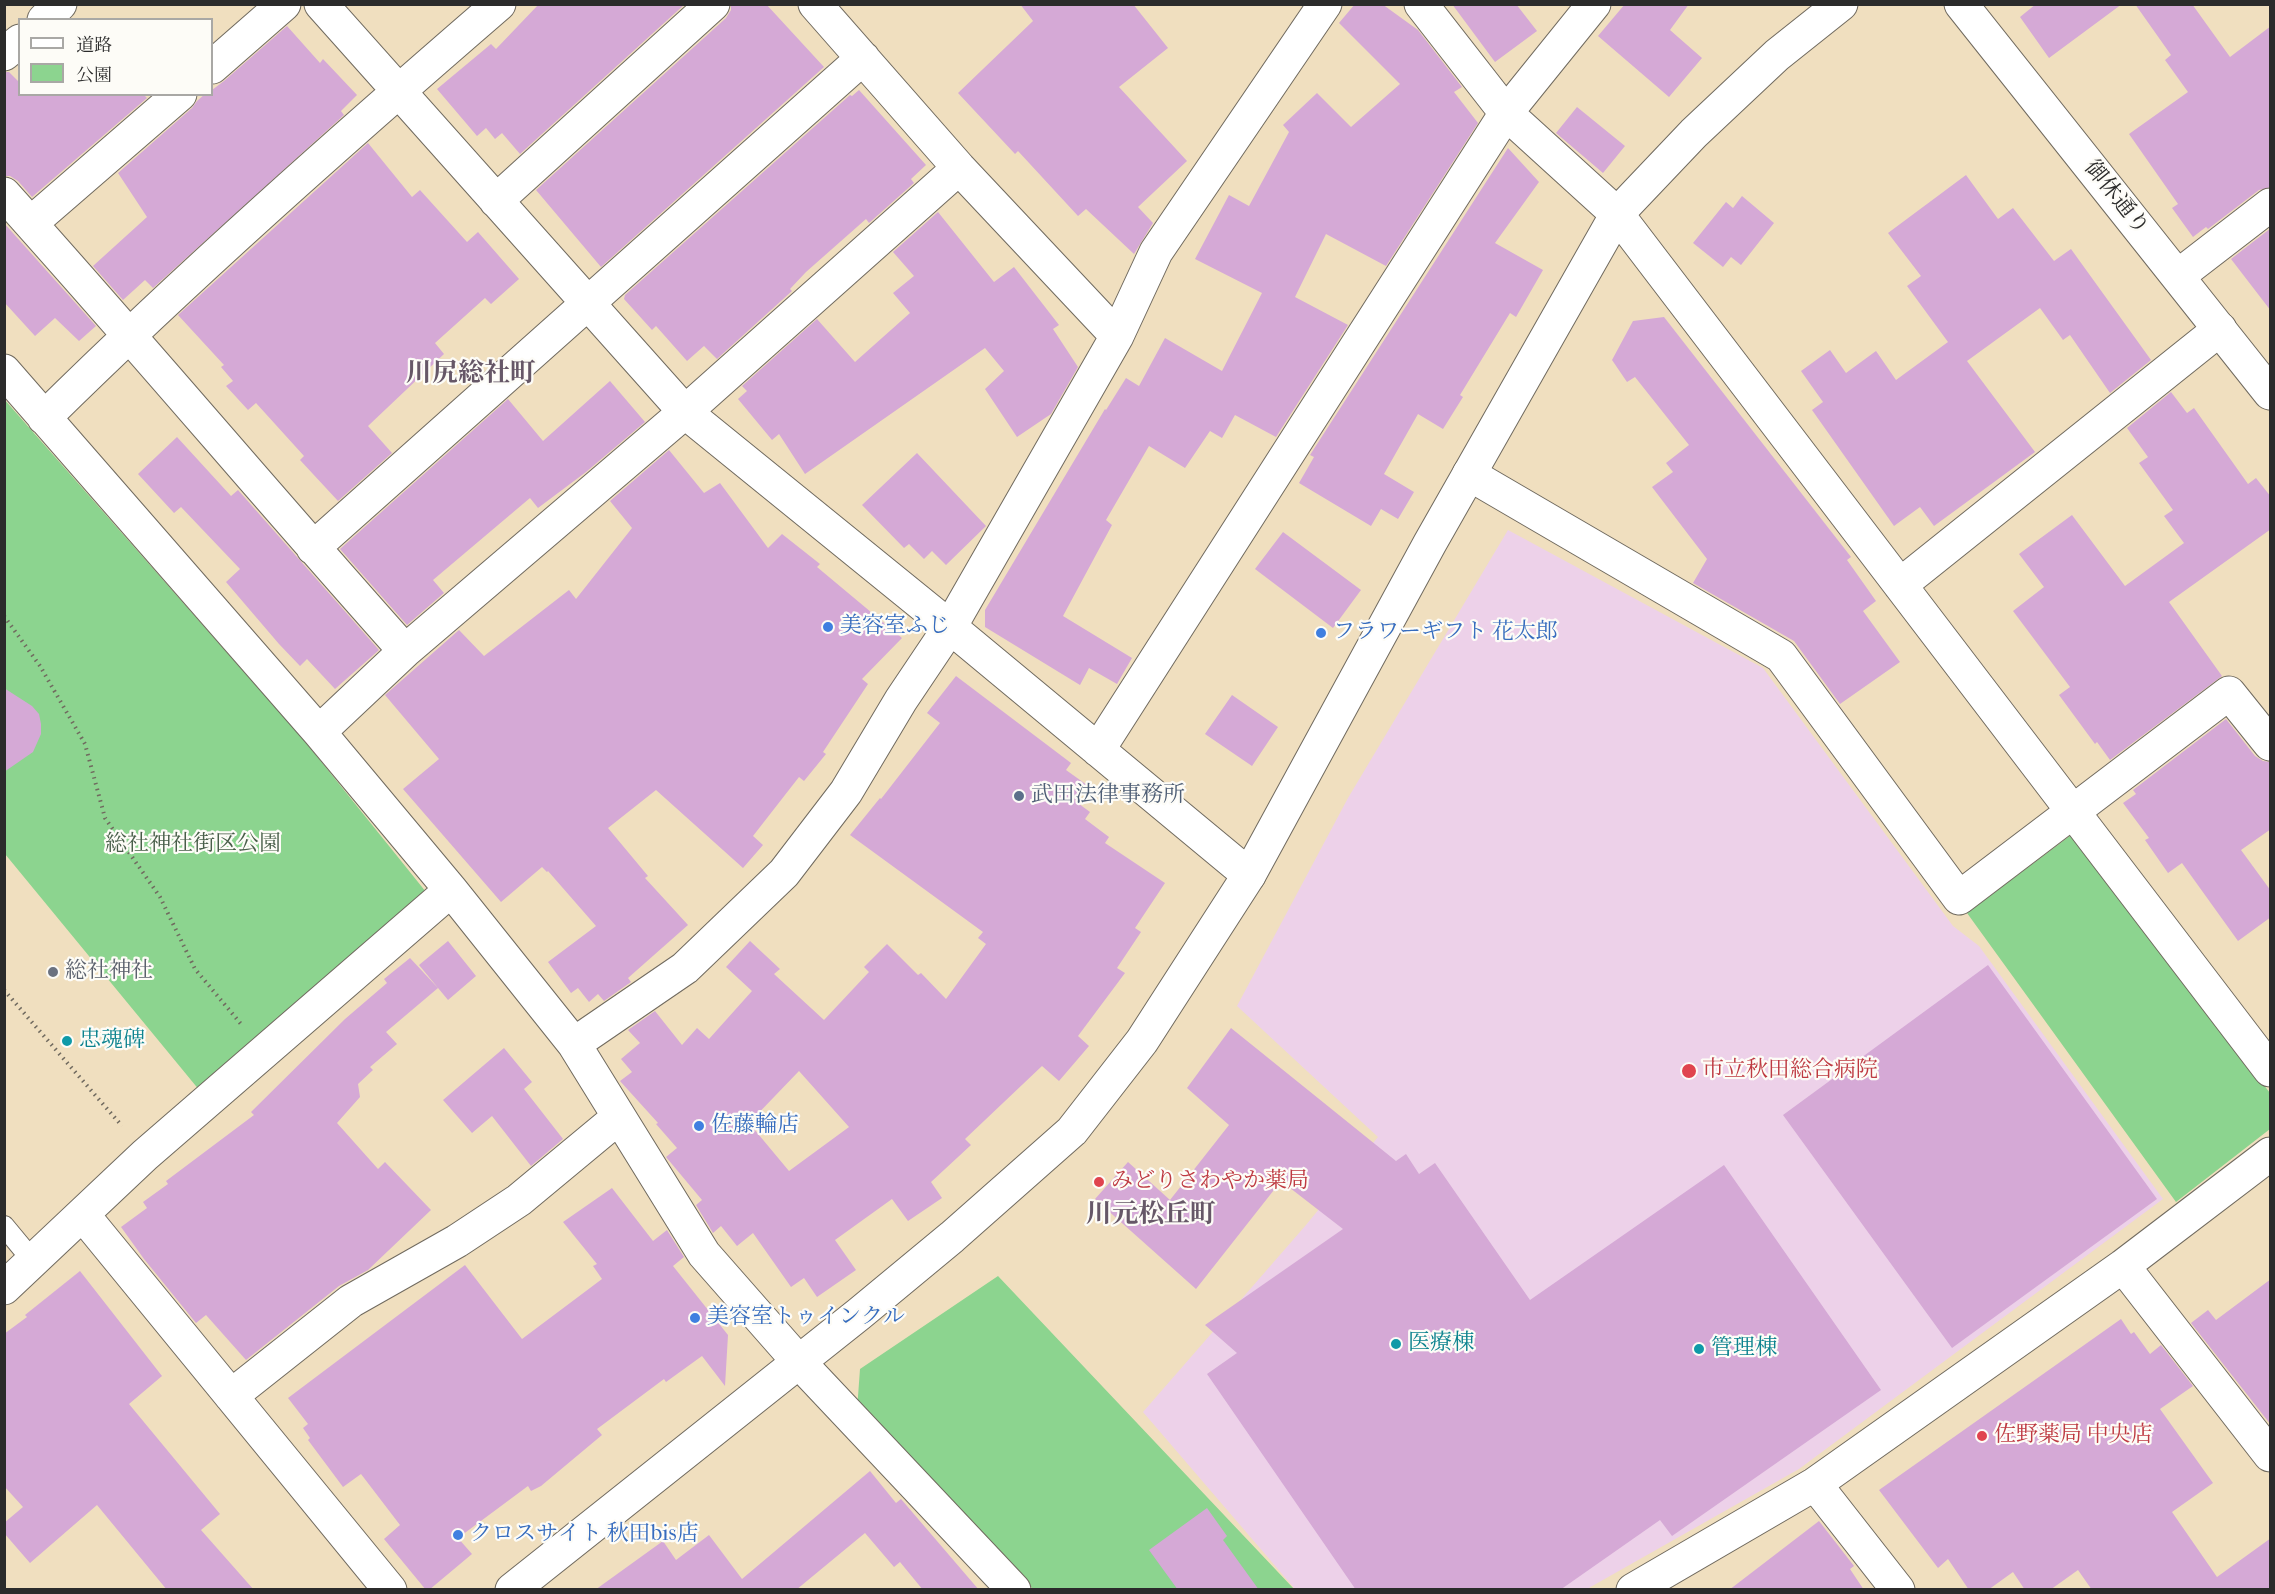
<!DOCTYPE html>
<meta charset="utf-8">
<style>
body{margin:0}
#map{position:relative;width:2275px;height:1594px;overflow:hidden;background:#f0dfbf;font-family:"IM FELL French Canon","Noto Serif JP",serif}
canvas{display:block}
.frame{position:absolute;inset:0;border:6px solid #2b2b2b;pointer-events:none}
.legend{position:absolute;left:18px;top:18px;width:195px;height:78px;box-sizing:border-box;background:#fdfcf7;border:2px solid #a9a8a5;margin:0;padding:8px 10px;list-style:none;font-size:18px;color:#2b2b2b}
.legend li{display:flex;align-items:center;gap:12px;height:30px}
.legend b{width:30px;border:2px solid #a9a8a5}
</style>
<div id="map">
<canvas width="2275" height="1594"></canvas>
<div class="frame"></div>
<ul class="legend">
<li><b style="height:8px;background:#fff"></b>道路</li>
<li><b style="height:16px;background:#8cd48f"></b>公園</li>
</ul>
</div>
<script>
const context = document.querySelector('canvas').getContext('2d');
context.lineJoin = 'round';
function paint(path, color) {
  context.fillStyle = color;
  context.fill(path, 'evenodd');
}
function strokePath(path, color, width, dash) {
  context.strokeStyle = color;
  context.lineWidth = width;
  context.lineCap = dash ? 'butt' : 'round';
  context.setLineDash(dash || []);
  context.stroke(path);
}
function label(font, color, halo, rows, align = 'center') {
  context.font = font + ' "IM FELL French Canon","Noto Serif JP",serif';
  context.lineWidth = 4.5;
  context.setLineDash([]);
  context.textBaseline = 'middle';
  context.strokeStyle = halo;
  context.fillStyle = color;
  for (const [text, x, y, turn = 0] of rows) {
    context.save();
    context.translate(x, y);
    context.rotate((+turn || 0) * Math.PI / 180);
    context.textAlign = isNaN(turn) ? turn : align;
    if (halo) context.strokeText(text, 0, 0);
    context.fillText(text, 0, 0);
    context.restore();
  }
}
paint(new Path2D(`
 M1508,530l255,138 190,258 26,20 184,253 -364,270 -212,120h-292l-152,-177 163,-187 72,-88 -141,-131 111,-208z`), '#edd1e9');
paint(new Path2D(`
 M4,399l299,340 123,153 -226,199 -195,-237z
 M2071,835l199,258v36l-94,73 -209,-289z
 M998,1276l296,313h-261l-176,-179 3,-41z`), '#8cd48f');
paint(new Path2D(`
 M539,4h146l-165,150 -18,-21 -7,6 -9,-11 -9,8 -40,-47 54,-45 5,5z
 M731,4h35l58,63 -223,200 -65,-77 190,-172 5,-8z
 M1020,4h113l35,44 -49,39 68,74 -49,46 15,16 -19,31 -48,-45 -8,7 -60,-65 -3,3 -57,-61 75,-72z
 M1355,4h27l36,26 44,57 -8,5 24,31 -92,143 -60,-32 -31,63 53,28 -72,112 -41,-22 -13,23 -12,-7 -25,37 -36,-22 -43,74 6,5 -49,91 69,42 -15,26 -28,-16 -9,17 -95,-58v-17l120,-201 1,1 20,-32 13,8 26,-48 57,33 40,-78 -67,-34 34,-64 20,11 40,-74 -6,-7 34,-32 34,34 49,-43 -61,-61z
 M1452,4h64l21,27 -42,31z
 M1625,4h64l-19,26 32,28 -33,39 -71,-61z
 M2036,4h86l-73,54 -29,-41z
 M2135,4h57l38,53 41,-31v161l-12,3 -51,39 -2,-2 -13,10 -21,-29 6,-4 -49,-70 59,-42 -23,-32 6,-5z
 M287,26l33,37 3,-4 34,36 -16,16 3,4 -191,173 -8,-8 -22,20 -30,-34 54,-49 -29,-44 74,-65 5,-7 8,-7h7v-4l12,-9z
 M4,72h5l11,11v11h123l4,4 -115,99 -14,-16 -8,-5h-6z
 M859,90l67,75 -15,14 3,4 -45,40 -3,-4 -60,53 -16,17 2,2 -75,68 -13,-13 -17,15 -31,-35 -4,4 -28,-31 1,-4 225,-200 2,1z
 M1577,107l48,39 -22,27 -47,-40z
 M368,143l44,54 8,-7 47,52 11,-10 41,47 -28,25 -6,-6 -50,45 9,11 -76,72 24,27 -54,48 -38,-41 4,-4 -48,-53 -8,7 -22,-24 7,-5 -12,-14 3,-2 -46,-50z
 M1508,148l31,34 -44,61 48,27 -27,47 -6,-4 -50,82 3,2 -20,32 -25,-15 -34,60 30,18 -16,27 -17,-10 -10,17 -72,-43 15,-26 -4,-2z
 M1966,175l32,44 15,-11 41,53 17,-12 80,111 -41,33 -40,-58 -7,5 -23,-32 -73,53 68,91 -101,74 -14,-19 -26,19 -82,-116 11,-8 -22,-31 29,-21 16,23 30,-22 20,29 52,-38 -41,-56 14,-10 -33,-43z
 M1742,196l32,27 -33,42 -10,-8 -8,10 -30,-24 33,-41 7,6z
 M938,212l56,70 20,-15 45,58 -6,4 25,38 -27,47 -34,23 -32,-48 19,-18 -19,-23 -180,126 -26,-40 -7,6 -34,-41 9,-8 -5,-5 75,-67 38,43 55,-49 -17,-20 21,-17 -21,-24z
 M4,223l92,103 -17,15 -24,-23 -20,18 -31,-34z
 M2271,228v83l-40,-52z
 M1664,317l187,240 -4,3 29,41 -13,10 37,51 -60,42 -46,-63 -101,-58 14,-24 -55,-72 21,-15 -7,-9 23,-18 -54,-68 -8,5 -15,-22 21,-39z
 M610,381l35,41 -59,50 -48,36 -8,-10 -97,82 11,13 -37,32 -67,-76 168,-150 35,42z
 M2171,392l16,21 7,-5 54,76 8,-6 15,19v32l-102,73 53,74 -112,84 -13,-18 -2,2 -36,-49 11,-8 -57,-76 31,-24 -25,-33 53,-39 53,71 59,-43 -20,-27 9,-6 -34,-47 9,-6 -21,-29z
 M177,437l54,59 7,-6 141,160 -44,39 -28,-30 -7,7 -21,-22 -53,-62 14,-13 -59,-62 -7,6 -36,-39z
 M669,450l35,43 16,-10 48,65 14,-14 38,30 -3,3 85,71 -40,41 6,5 -45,68 3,2 -22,27 -5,-4 -46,59 10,9 -20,23 -87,-78 -48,38 40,48 -3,2 43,47 -60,53 3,4 -27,19 -6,-7 -9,8 -11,-14 -7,5 -23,-31 48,-36 -48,-55 -1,1 -5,-5 -41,35 -98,-113 36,-30 -54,-64 74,-65 25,26 85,-66 7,9 56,-71 -22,-27z
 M917,453l69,73 -40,39 -14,-14 -8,8 -15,-15 -5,4 -42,-43z
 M1283,532l78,58 -28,38 -78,-59z
 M956,676l115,87 -5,7 21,15 -12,16 15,11 -5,7 24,18 -4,6 60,40 -30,45 6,4 -24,36 8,5 -47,63 11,10 -30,35 -17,-15 -77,73 6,6 -40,37 11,16 -34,23 -16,-22 -57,41 21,30 -39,27 -13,-19 -13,9 -38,-54 -16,13 -16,-20 -8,7 -17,-28 6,-5 -36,-43 11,-9 -21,-24 2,-1 -38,-42 12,-9 -11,-13 19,-16 -12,-13 27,-19 27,34 15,-17 12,11 43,-48 -26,-24 24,-26 30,28 -6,5 50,46 45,-48 -5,-5 23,-23 31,31 3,-2 25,26 40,-55 -8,-6 5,-6 -133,-97 30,-37 1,1 59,-76 -13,-10zM799,1071l50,56 -60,44 -40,-48z
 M4,688l28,18 7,8 2,10v10l-8,18 -29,20z
 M1232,695l46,32 -26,39 -47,-32z
 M2226,719l29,37 8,5 8,1v67l-30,21 30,41v26l-33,24 -56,-78 -14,10 -23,-33 4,-2 -26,-35 13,-9 -3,-4z
 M448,941l28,35 -28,24 -29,-35z
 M410,958l28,30 -52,44 11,12 -27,23 3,3 -15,14 2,13 -23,26 41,46 7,-7 46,48 -63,60 -29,16 -93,74 -40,-45 -10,8 -52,-64 -23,-32 26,-19 -4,-6 25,-18 -2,-3 88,-66 -3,-3 94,-93 42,-36 -3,-4z
 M1988,965l169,234 -205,149 -169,-233z
 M1231,1028l165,133 10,-7 13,20 16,-11 95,137 194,-135 157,225 -209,146 -12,-16 -100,70h-204l-149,-216 30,-21 -32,-28 138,-96 -62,-48 -85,108 -101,-90 33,-37 42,38 59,-75 -42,-37z
 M504,1048l28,34 -8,7 39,50 -32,27 -39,-50 -20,17 -29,-33z
 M612,1188l41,53 14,-11 17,27 -11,9 55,69 -3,51 -23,-30 -36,26 -2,-3 -67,50 5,6 -61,51 -10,5 -3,-5 -70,52 14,16 -43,36h-3l-42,-51 16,-14 -39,-51 -18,13 -35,-47 2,-2 -7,-10 5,-4 -20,-26 177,-133 57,74 80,-60 -9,-13 4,-2 -34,-42z
 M80,1271l82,105 -33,28 91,110 -19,16 53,60h-87l-70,-85 -67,58 -26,-30v-10l19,-16 -19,-21v-152l23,-17 -2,-2z
 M2271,1279v146l-80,-102 17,-13 8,10z
 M2121,1319l10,15 3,-2 16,22 11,-9 32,41 -33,23 53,74 -41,29 45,65 54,-39v52h-179l-14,-20 -28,20h-25l-12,-18 -25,18h-19l-21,-31 -10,9 -59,-78z
 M870,1471l26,32 5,-4 78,91h-56l-23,-28 -6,5 -29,-34 -69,57h-201l68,-49 13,19 33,-25 33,44z
 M1207,1508l20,28 -4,4 36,50h-81l-29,-40z
 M1819,1521l35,45 -4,3 14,21h-135z`), '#d5a9d6');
const service = new Path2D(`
 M4,1226l29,35`);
const minor = new Path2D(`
 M321,4l364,408 265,215 299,248
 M815,4l144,164 158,168
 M1421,4l85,109 111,101 653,856
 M44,20l16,-16
 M4,54l16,-13
 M212,67l72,-63
 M4,194c136,151 266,306 401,457
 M496,201l217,-197
 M31,223l149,-129
 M2178,276l92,-71
 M4,371l315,361 132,158 123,154 130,210 94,107 216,229
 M44,418c146,-144 300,-280 455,-414
 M1469,474l312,182 178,242 270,-205 41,51
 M313,548l550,-490
 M1900,585l320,-256
 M319,732l86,-81 280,-239 274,-244
 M1098,750l408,-637 88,-109
 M574,1044l111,-76 99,-95 62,-81 55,-92 49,-73 167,-291 39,-84 169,-248
 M83,1215l307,375
 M2123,1266l147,189
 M4,1288l141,-133 306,-265
 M231,1396l120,-95 106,-60 62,-41 100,-83
 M1815,1484l83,106
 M1633,1590l182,-106 308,-218 147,-112`);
const tertiary = new Path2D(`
 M1961,4l309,389
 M512,1590l347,-276 93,-77 120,-106 70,-90 107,-166 181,-332 187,-329 77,-81 83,-78 64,-51`);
strokePath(service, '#706a5f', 22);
strokePath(minor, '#706a5f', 35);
strokePath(tertiary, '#706a5f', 35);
strokePath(new Path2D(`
 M4,616l36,50 45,78 20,74 55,79 35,72 46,55
 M4,990l118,136`), '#706a5f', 4, [1.5, 4.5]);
strokePath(service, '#fff', 20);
strokePath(minor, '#fff', 33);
strokePath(tertiary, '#fff', 33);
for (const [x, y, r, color] of [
 [828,627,6,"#3f7fe0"],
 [1321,633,6,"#3f7fe0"],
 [1019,796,6,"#5c6f8a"],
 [53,972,6,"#6b7280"],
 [67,1041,6,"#0f9aa8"],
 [1689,1071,8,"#e0444e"],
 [699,1126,6,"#3f7fe0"],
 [1099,1182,6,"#e0444e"],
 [695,1318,6,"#3f7fe0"],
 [1396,1344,6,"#0f9aa8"],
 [1699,1349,6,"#0f9aa8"],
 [1982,1436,6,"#e0444e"],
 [458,1535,6,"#3f7fe0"]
]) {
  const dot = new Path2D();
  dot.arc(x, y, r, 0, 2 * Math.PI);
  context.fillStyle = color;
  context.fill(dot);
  strokePath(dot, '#fdfcf7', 2);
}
label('22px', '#2b2b2b', '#fdfcf7', [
 ["御休通り",2116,198,51]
]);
label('22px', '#366cbe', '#fdfcf7', [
 ["美容室ふじ",840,627],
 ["フラワーギフト 花太郎",1333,633],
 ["佐藤輪店",711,1126],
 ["美容室トゥインクル",707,1318],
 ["クロスサイト 秋田bis店",470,1535]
], 'left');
label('22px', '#4e5e75', '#fdfcf7', [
 ["武田法律事務所",1031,796]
], 'left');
label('22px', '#485e49', '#fdfcf7', [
 ["総社神社街区公園",193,845]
]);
label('22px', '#5b616d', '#fdfcf7', [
 ["総社神社",65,972]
], 'left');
label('22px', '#0d838f', '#fdfcf7', [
 ["忠魂碑",79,1041],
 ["医療棟",1408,1344],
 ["管理棟",1711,1349]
], 'left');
label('22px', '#be3a42', '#fdfcf7', [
 ["市立秋田総合病院",1702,1071],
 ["みどりさわやか薬局",1111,1182],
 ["佐野薬局 中央店",1994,1436]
], 'left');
label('bold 26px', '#665767', '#fdfcf7', [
 ["川尻総社町",471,375],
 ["川元松丘町",1151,1216]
]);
</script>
